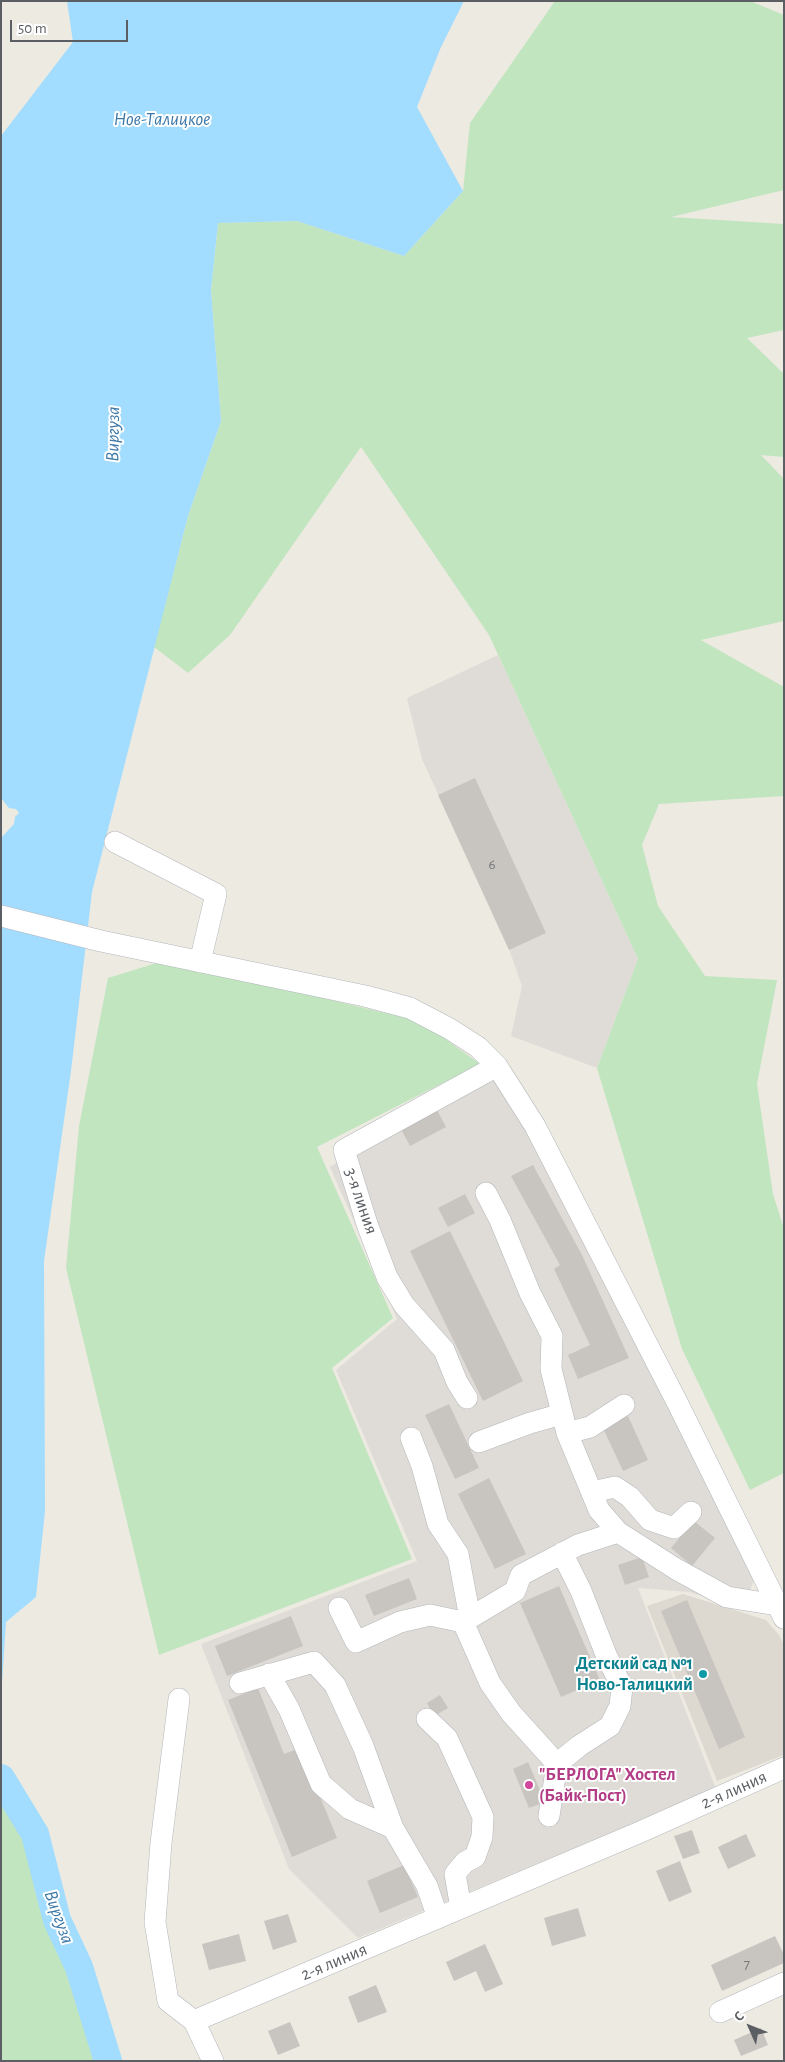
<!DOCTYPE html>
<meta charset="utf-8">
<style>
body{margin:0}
#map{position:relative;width:785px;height:2062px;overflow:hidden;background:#edeae2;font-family:"Alegreya Sans",sans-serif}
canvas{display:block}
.frame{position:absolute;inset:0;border:2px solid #5b5f63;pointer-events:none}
.north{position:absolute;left:725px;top:2002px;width:50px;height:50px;-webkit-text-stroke:4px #fff;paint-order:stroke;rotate:314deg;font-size:14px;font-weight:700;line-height:20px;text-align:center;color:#5b5f63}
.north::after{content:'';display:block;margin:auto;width:18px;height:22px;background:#5b5f63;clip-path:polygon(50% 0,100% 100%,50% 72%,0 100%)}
.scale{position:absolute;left:10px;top:20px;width:118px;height:22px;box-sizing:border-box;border:2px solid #5b5f63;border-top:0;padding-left:6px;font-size:15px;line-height:18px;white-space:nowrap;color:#5b5f63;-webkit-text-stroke:4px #fff;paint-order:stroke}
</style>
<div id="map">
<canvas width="785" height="2062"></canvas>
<div class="frame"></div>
<div class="north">С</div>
<div class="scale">50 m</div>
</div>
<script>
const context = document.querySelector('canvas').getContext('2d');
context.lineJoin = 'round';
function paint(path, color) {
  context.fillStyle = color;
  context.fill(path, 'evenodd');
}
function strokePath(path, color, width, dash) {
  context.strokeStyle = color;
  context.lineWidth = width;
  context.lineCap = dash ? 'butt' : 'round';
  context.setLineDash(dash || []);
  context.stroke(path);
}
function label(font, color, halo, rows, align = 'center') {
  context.font = font + ' "Alegreya Sans",sans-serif';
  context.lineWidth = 4;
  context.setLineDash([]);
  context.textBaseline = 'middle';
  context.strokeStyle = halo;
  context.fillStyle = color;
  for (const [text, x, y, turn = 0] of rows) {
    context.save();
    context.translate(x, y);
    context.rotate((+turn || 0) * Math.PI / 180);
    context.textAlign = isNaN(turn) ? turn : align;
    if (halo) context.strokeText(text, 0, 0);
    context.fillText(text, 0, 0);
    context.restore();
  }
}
paint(new Path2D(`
 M498,655l140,304 -41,109 -86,-32 11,-50 -13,-37 -87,-190 -15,-61z
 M496,1069l259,507 -11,33 -55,-17 -51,-4 78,201 -358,149 -69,-69 -88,-225 216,-83 -81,-191 61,-51 -67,-152 31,-22z`), '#dfdcd7');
paint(new Path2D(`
 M683,1594l83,26 13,15 5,10v110l-67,26 -70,-175z`), '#ddd9d0');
paint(new Path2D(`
 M555,1h195l34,14v175l-113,27 113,7v106l-37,8 37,36v83l-23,-2 23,24v142l-83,19 83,47v109l-125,8 -17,41 16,61 47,70 72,4 -20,104 16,110 11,35v244l-34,17 -68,-141 -85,-281 41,-109 -149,-324 -128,-188 -131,188 -42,38 -34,-26 34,-131 33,-95 -10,-131 7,-67 79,-2 107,35 59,-65 7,-68z
 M166,960l256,62 58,42 -163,83 76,171 -61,50 80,191 -253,96 -93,-387 13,-142 29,-148z
 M1,1778l34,56 22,86 22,47 29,94h-107z`), '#c1e5bf');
paint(new Path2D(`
 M67,1h397l-23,46 -24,60 46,84 -59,65 -107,-35 -79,2 -7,67 10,131 -33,95 -96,376 -21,179 -27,190 1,250 -9,86 -30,25 -5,77v-861l13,-14 1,-7 4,-4 -3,-4 -7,-1 -8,-10v-662l72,-94z`), '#a2dcfe');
strokePath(new Path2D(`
 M1,1778l34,56 22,86 22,47 29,94`), '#a2dcfe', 28);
paint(new Path2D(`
 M475,778l71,155 -37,17 -71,-155z
 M436,1108l10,19 -36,19 -10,-19z
 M533,1165l49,90 47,103 -51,21 -10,-24 22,-10 -36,-76 6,-4 -49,-89z
 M465,1194l10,19 -27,14 -10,-19z
 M450,1231l73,150 -40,20 -73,-150z
 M449,1404l30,64 -24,11 -30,-64z
 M628,1416l20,44 -25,11 -20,-43z
 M489,1478l37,76 -31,15 -37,-75z
 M694,1521l21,17 -23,28 -21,-18z
 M642,1557l7,20 -24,8 -7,-20z
 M409,1578l8,21 -43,17 -9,-21z
 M559,1586l41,94 -39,17 -41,-94z
 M687,1600l58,137 -26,12 -58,-138z
 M291,1616l12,30 -76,30 -12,-30z
 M258,1688l26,66 16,-6 37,90 -45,19 -64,-157z
 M440,1695l8,13 -14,8 -7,-13z
 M528,1762l17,40 -16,6 -16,-39z
 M692,1830l8,23 -17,6 -9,-23z
 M746,1834l10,22 -28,13 -10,-22z
 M680,1861l12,31 -23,10 -13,-31z
 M404,1865l14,32 -38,16 -13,-32z
 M578,1908l8,28 -34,10 -8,-28z
 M288,1914l9,28 -24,8 -9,-29z
 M239,1934l7,27 -37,9 -7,-26z
 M775,1936l9,19v8l-62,28 -11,-26z
 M485,1944l18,40 -18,8 -9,-21 -22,10 -8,-19z
 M376,1985l11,27 -29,11 -10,-26z
 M290,2022l10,24 -22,9 -10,-24z
 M761,2028l7,17 -27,11 -7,-16z`), '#c8c5c0');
const minor = new Path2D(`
 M115,842l101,52 -16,68
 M1,916l100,25 264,55 45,12 40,21 28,18 19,19 38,60 143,278 106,214
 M486,1193l14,27 30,73 22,43 -1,33 16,64 32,77 19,22 58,37 51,28 50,8
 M467,1398l-10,-16 -13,-32 -40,-45 -17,-28 -20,-53 -23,-74 153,-84
 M567,1433l23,-6 34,-22
 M411,1438l11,28 16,58 20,30 12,64
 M479,1442l51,-19 32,-9
 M592,1492l23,-5 15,10 20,23 24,8 17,-16
 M339,1608l17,34 44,-20 30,-7 33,7
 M269,1674l20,35 32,75 29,25 43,19
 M240,1683l74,-21 21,23 28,61 30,82 34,58 11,32
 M179,1699l-18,144 -6,79 13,79 26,20 444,-188 146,-65
 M427,1719l20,19 36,79 -1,20 -7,20 -10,5 -10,12 6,34
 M557,1764l22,-18 31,-20 10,-20 2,-19 -15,-30 -26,-66 -19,-38
 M549,1816l8,-52 -46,-51 -21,-30 -27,-61 52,-31 6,-16 57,-30 40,-13
 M720,2012l64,-29
 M194,2021l19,40`);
strokePath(minor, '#b3b6ba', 22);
strokePath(minor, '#fff', 21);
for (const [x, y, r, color] of [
 [703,1674,5,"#0f9aa8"],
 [529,1785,5,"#d1479c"]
]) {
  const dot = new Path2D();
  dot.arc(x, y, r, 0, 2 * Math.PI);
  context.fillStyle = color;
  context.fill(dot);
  strokePath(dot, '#fff', 2);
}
label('15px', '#76787a', null, [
 ["6",492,864],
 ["7",747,1964]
]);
label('18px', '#5b5f63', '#fff', [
 ["3-я линия",361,1201,71],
 ["2-я линия",734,1790,-24],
 ["2-я линия",334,1962,-23]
]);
label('bold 18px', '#0d838f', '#fff', [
 ["Детский сад №1",693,1664],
 ["Ново-Талицкий",693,1685]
], 'right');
label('bold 18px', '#b23c85', '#fff', [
 ["\"БЕРЛОГА\" Хостел",539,1775],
 ["(Байк-Пост)",539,1796]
], 'left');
label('italic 19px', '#3d78a7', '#fff', [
 ["Нов-Талицкое",162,119],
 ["Виргуза",113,434,-89],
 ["Виргуза",59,1917,70]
]);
</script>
